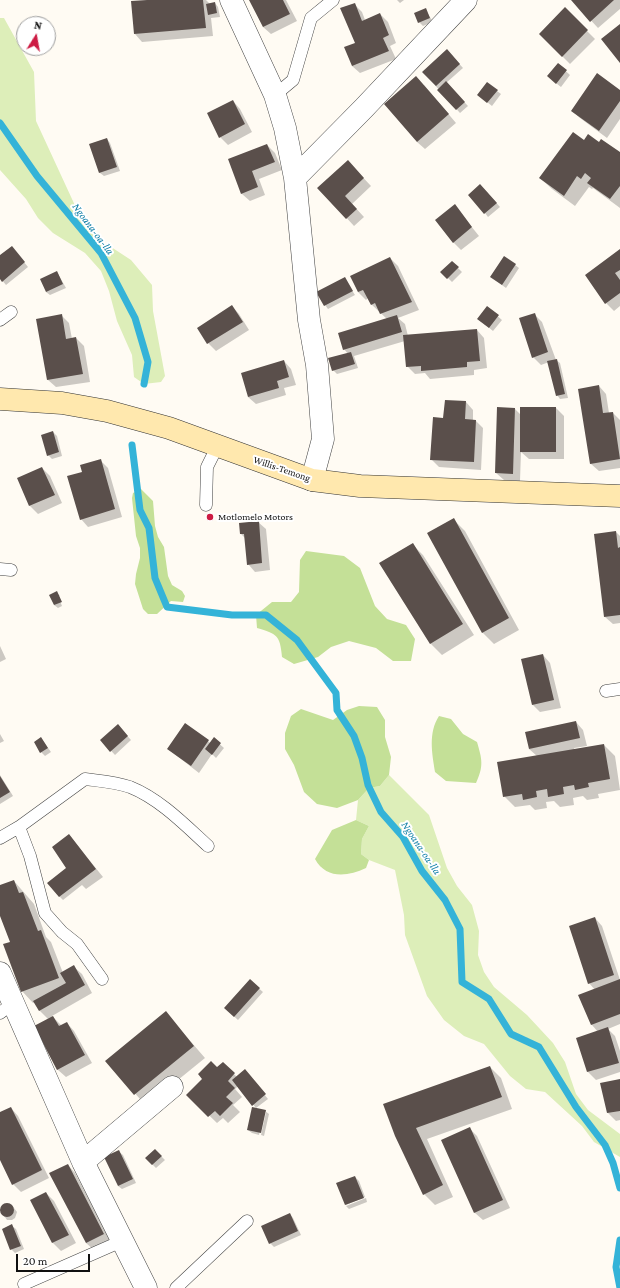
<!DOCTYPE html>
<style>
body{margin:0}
#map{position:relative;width:620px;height:1288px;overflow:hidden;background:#fffbf3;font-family:"Crimson Pro",serif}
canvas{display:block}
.north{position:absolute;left:16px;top:16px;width:40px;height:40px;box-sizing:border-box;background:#fff;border:1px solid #9f9f9f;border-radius:50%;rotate:11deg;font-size:11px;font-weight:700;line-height:16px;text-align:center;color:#101010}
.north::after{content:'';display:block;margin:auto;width:14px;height:18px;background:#cd1b43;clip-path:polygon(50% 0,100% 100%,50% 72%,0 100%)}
.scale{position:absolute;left:16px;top:1254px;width:74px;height:18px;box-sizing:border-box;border:2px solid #101010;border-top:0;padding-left:5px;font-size:12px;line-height:14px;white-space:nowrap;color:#101010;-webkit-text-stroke:3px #fff;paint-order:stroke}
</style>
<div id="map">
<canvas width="620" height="1288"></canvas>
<div class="north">N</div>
<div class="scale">20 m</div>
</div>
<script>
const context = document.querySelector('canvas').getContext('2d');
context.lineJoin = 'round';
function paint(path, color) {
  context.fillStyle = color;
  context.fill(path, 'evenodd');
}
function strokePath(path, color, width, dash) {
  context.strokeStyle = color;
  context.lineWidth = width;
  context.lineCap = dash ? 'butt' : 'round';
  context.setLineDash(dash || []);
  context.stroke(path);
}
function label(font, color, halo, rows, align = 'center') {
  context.font = font + ' "Crimson Pro",serif';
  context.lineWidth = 4;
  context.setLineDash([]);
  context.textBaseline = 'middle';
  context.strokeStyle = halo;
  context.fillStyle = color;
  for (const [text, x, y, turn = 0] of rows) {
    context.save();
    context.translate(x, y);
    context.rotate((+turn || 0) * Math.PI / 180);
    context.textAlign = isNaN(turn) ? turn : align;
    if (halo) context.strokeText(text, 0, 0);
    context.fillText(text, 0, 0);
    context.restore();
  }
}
paint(new Path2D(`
 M0,18h4l30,54 2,49 42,91 27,31 26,17 21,25 1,26 12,65 -4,6 -17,2 -10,-7 -2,-22 -15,-34 -8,-30 -8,-20 -16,-18 -32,-20 -15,-15 -12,-19 -26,-29z
 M389,775l40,40 18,53 10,18 15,19 7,26 -1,24 6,17 10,15 33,28 26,28 12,19 11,32 12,16 32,24v23l-26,-15 -12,-16 -37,-34 -19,-3 -16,-13 -26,-32 -20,-8 -20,-16 -17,-24 -22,-61 -1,-20 -9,-45 -26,-10 -8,-6 1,-15 7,-13 -13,-6 2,-20 11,-12 11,-2z`), '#ddeeb9');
paint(new Path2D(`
 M141,489l12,12 2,25 3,11 6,10 4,29 4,9 10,6 3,5 -2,6 -12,-1 -14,13h-9l-5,-5 -8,-25 1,-10 4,-16v-10l-4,-12 -4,-38 1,-5z
 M306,551l38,5 16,12 15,38 12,13 19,6 9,14 -4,22h-18l-17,-13 -27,-7 -18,6 -13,10 -24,7 -12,-7c-2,-22 -5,-23 -25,-29l-1,-13 16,-13h19l8,-10 1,-32z
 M359,706l18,1 8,13v17l6,20 -2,18 -9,11 -11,2 -11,12 -21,8 -20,-4 -13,-12 -10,-27 -9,-16v-16l6,-17 10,-7 32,11 14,-10z
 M439,716l12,3 12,15 14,8c5,17 7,24 -1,41l-30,-2 -11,-9c-3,-19 -7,-39 4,-56z
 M356,820l13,6 -7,13 -1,15 8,6 -3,8c-19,9 -40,11 -51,-9l17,-29z`), '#c4e097');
paint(new Path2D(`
 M159,0h47l4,4 5,-1 3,4 2,10 -9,1 2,18 -71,6 -7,-8z
 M250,0h36l11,21 -26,13 -8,-7z
 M397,0h7l-4,3z
 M572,0h48v9l-22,19z
 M354,4l8,8 3,8 15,-6 8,8 8,21 -6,3 6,13 -36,14 -8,-7 4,-22z
 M425,9l8,13 -10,4 -4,-4z
 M565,9l30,30 -25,25 -30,-30z
 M447,50l16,18 -17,15 22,23 -8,7 -37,-41z
 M558,64l12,11 -9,12 -9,-7z
 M424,85l32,38 -31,26 -8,-7z
 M497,91l4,3 -9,12 -10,-8z
 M620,91v28l-13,19 -27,-20 -8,-7z
 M233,101l7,8 12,23 -24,13 -8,-8z
 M107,139l3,4 10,28 -16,5 -4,-3z
 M584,142l15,1 21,11v54l-27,-20 -1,1 -3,-2 -14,19 -23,-17 -12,-11z
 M267,145l8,8 7,17 -23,9 6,16 -15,6 -8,-7 -13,-34z
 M355,169l16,17 -19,18 12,13 -10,9 -35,-38z
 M484,189l16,18 -12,10 -3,-4z
 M455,206l24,30 -18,14 -8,-8z
 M15,251l13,16 -22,18 -6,-7v-21z
 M620,251v55l-6,5 -8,-8z
 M505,257l14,11 -13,20 -11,-8z
 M390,258l8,8 21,44 -21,8 7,6 3,12 69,-6 7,8 3,30 -13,2v5l-44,4 -5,-6 -10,1 -8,-8 -2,-25 -51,15 4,12 -21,6 -4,-4 15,-16 -4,-5 43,-30 -16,-15 -3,-6 -2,2 -8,-8 -7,-16z
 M452,262l10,10 -10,10 -10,-10z
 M57,272l9,16 -16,7 -4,-3z
 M344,278l11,17 -27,14 -3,-4z
 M232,306l7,8 10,16 -33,21 -8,-8z
 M487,307l15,13 -9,11 -11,-9z
 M534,314l8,8 14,38 4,3 8,35 -8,1 -3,-4 -8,-33 -8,3 -8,-8z
 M61,315l8,8 3,16 4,-1 8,8 6,36 -34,5 -8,-7z
 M284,361l7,8 5,16 -12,3 2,7 -30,9 -8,-7z
 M599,386l7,8 3,19h4l7,7v48l-21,3 -8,-7z
 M466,402l7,8v10l3,1 7,7 -2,42 -42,-3 -8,-8 13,-40z
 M556,408l8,8v43h-35l-8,-7 -1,29 -16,-1 -8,-7 19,-64 6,6z
 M53,432l4,4 5,20 -10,3 -4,-4z
 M100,460l8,8 14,49 -34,10 -7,-8 3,-46z
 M42,468l8,8 12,27 -24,11 -8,-8 -12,-27z
 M454,520l11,11 54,99 -25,14 -11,-11z
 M258,522l8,7 4,41 -15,2 -7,-8 -3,-26 -4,-4z
 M616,532l4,4v87l-7,1 -8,-7z
 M412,544l11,11 51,80 -32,20 -11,-11 -50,-80z
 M57,593l3,3h-2l4,10 -4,2 -4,-3z
 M0,646l6,13 -6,3z
 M543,655l7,8 11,45 -21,4 -7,-7z
 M576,722l7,8 4,16 -13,2 1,2 29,-5 11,11 5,34 -22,4 1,4 -12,2 -4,-4 -10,2 1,7 -14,2 -6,-6 -8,1 1,6 -12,2 -5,-5 -15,2 -11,-11 33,-40 -8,-7z
 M121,729l10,11 -16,15 -14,-15z
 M0,734l4,7 -4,2z
 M41,738l10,14 -6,4 -4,-4z
 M214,739l10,9 -8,10 -4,-4 -13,19 -31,-24 40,-8 2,2z
 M0,775l13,21 -13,8z
 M69,835l34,42 -17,12 -4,-4 -19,15 -4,-4 7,-27z
 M14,881l20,23 12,33 5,5 12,31 11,-6 8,7 10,19 -40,23 10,10 5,-3 7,8 18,32 -26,14 -8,-7 -23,-44 13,-7 -8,-8 -5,-9 -2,1 -11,-12 -11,-49 -11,-29v-27z
 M595,918l7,8 18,54v44l-12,5 7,7 5,15v21l-24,8 -8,-8 -11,-34 21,-6 -6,-7 -12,-29 15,-6 -6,-7z
 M250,981l13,11 -25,28 -13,-12z
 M166,1013l39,45 -59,48 -39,-45z
 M223,1063l14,14 11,-3 20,25 -12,9 -18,-22 -3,3 7,8 -9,8 7,7 -12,11 -5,-5 -6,5 -29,-28z
 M490,1067l11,11 11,31 -85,30 26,58 -18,8 -11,-11 -28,-58z
 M620,1080v40l-4,1 -8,-8 -6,-29z
 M11,1108l7,8 31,62 -28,14 -8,-8 -13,-26v-45z
 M265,1111l4,3 -5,22 -3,-1 5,-23h-2l-5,23 -7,-2 -4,-3z
 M469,1128l8,8 33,72 -27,12 -8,-7z
 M155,1150l10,10 -9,8 -10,-10z
 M119,1152l4,3 13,28 -14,6 -4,-3z
 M68,1165l7,8 36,68 -17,9 -8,-7z
 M355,1177l4,4 6,16 -19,8 -9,-21z
 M46,1193l8,8 22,42 -15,8 -8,-8 -22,-42z
 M366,1198l1,4 -18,7 -3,-3z
 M7,1203l4,1 6,8 -2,6 -3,2h-5l-7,-10 3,-6z
 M290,1214l3,4 8,17 -27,12 -4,-4z
 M12,1226l4,3 8,20 -9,4 -4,-4z`), '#0003');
strokePath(new Path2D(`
 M0,123l37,53 64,77 34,65 13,44 -4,22
 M132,445l8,65 9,18 6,50 12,29 65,8h34l31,25 39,53 1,17 17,26 8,22 6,27 13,27 22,25 19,34 23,29 15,29 2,53 27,17 22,35 28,13 37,60 29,38 8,18 7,25
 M620,1288l-4,-21 4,-27`), '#34b3d8', 7);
paint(new Path2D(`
 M147,0h56l3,28 -72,6 -3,-33z
 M249,0h34l7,14 -27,13z
 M571,0h43l-24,22z
 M215,2l2,11 -9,2 -2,-11z
 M355,3l7,18 18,-8 9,22 -6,3 6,13 -37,15 -8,-19 11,-4 -15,-35z
 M565,7l23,23 -26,27 -23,-23z
 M426,8l4,10 -12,5 -4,-10z
 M620,24v39l-19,-24z
 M447,49l13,15 -24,22 -14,-14z
 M558,63l9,7 -11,14 -9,-8z
 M597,73l23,17v11l-21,30 -28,-20z
 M416,76l33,38 -32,28 -33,-38z
 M446,81l19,21 -9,8 -19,-20z
 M487,82l11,8 -11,13 -10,-8z
 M233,100l12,24 -26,14 -12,-25z
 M573,132l11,8 4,-6 11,8 2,-3 19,13v34l-10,13 -23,-16 4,-5 -6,-5 -4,6 -4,-3 -13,20 -25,-18z
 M107,138l10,29 -18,6 -10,-29z
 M267,144l8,18 -23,9 6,16 -17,7 -13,-35z
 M348,160l16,18 -19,18 12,13 -11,10 -29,-31z
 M480,184l17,19 -13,11 -16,-19z
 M455,204l17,23 -19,16 -18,-23z
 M12,246l13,16 -23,20 -2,-3v-24z
 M620,249v21l-5,3 5,7v13l-15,11 -20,-29z
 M504,256l12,8 -14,21 -12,-8z
 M390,257l22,45 -32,12 -5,-11 -4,2 -8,-15 -5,2 -8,-16z
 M452,261l7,6 -12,12 -7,-7z
 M57,271l6,13 -17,8 -6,-13z
 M345,277l8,14 -29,15 -8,-14z
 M232,305l11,17 -36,22 -10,-16z
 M487,306l12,9 -10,13 -12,-9z
 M535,313l13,39 -16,6 -13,-40z
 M62,314l4,25 10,-2 7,37 -36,6 -11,-61z
 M397,315l5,17 -59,18 -5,-17z
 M477,329l3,32 -13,1v5l-46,4v-5l-15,1 -3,-32z
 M351,352l4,12 -23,7 -4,-13z
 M557,359l8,35 -9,2 -9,-35z
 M284,360l5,17 -12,4 2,7 -31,9 -7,-24z
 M599,385l4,28 10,-1 7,47 -30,5 -12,-75z
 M445,400l21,1 -1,18 11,1 -2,42 -44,-2 3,-43 10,1z
 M497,407l18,1 -2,66 -18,-1z
 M520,407h36v45h-36z
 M53,431l6,21 -12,4 -6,-21z
 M101,459l14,50 -35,11 -13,-44 15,-4 -2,-7z
 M42,467l13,28 -26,11 -12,-28z
 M454,518l55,100 -27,15 -55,-100z
 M259,521l3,42 -15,2 -3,-31h-4l-1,-11z
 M616,531l2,17 2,-1v68l-16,2 -10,-83z
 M413,543l50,81 -33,20 -51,-81z
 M57,591l5,11 -8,3 -5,-10z
 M543,654l11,46 -22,5 -11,-46z
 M576,721l4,17 -51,11 -4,-17z
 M185,723l24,17 -18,26 -24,-17z
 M118,724l10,12 -18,16 -10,-12z
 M41,737l7,11 -8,5 -6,-11z
 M214,737l7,6 -9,12 -7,-6z
 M604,744l6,35 -22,4 1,4 -14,3 -1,-5 -11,2 1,7 -16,3 -1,-8 -11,2 1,6 -14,3 -1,-6 -19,3 -6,-35z
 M0,776l10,16 -10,6z
 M69,834l27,35 -37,28 -12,-14 19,-15 -14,-21z
 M14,880l5,13 4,-1 15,39 3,-1 18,48 -38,14 -18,-48 7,-2 -10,-26v-31z
 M595,917l19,58 -26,9 -19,-58z
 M74,965l11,20 -46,26 -6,-10 33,-18 -6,-10z
 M250,979l10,9 -26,29 -10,-9z
 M620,979v35l-29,11 -13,-30z
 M166,1011l28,35 -60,49 -29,-34z
 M53,1016l6,10 8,-4 18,33 -28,15 -23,-44z
 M608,1027l11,36 -32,9 -11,-34z
 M211,1061l6,6 6,-5 12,11 -7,8 7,7 -9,9 7,6 -13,13 -5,-5 -7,6 -22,-22 16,-16 -4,-5z
 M490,1066l12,31 -86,31 27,57 -20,10 -28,-59 -12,-32z
 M245,1069l21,25 -14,12 -20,-26z
 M620,1079v32l-13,2 -7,-30z
 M11,1107l31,63 -30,15 -12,-25v-48z
 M252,1107l14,3 -5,23 -14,-3z
 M470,1127l33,73 -29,13 -33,-73z
 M155,1149l7,7 -10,9 -7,-7z
 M119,1150l14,29 -15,7 -14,-29z
 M68,1164l36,70 -18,9 -37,-70z
 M355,1176l9,22 -19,7 -9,-22z
 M46,1192l23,43 -17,8 -22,-43z
 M0 1210a7 7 0 1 1 14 0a7 7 0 1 1-14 0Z
 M290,1213l8,18 -29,13 -8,-18z
 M12,1224l9,22 -11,4 -8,-21z`), '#5a4f4b');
const service = new Path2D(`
 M275,95l18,-15 18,-62 22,-18
 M0,320l11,-8
 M206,505l1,-38 10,-20
 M0,569l11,1
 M606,691l14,-2
 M19,827l11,29 15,57 17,19 15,12 25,35
 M0,838l19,-11 66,-48c15,2 31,3 45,8 30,12 55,38 78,59
 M0,1013l12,-9
 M24,1284l98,-43
 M176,1288l71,-67`);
const minor = new Path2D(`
 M231,0l44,95 10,33 10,50
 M312,480l11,-41 -6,-74 -8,-45 -14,-142 69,-70 102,-108
 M0,973l83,189 63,126
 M83,1162l89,-75`);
const secondary = new Path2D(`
 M0,399l62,4 45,8 62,17 143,52 48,6 260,10`);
strokePath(service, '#434343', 13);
strokePath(minor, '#434343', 23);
strokePath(secondary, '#323232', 23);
strokePath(service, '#fff', 12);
strokePath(minor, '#fff', 22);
strokePath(secondary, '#ffe8ae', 22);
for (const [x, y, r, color] of [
 [210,517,4,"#cd1b43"]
]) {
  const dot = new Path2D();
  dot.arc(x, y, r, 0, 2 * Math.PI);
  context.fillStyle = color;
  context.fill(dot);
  strokePath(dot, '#fff', 1.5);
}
label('10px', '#101010', '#fff', [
 ["Willis-Temong",282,469,19]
]);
label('10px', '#101010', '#fff', [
 ["Motlomelo Motors",218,517]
], 'left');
label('italic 11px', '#0e7ea6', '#fff', [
 ["Ngoana-oa-lla",93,229,53],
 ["Ngoana-oa-lla",421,848,56]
]);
</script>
